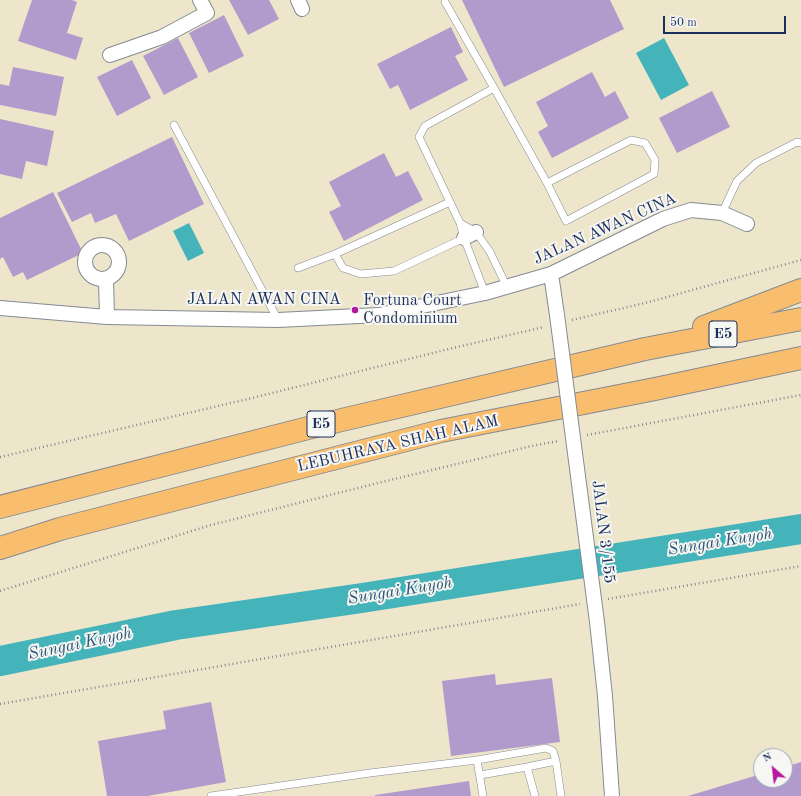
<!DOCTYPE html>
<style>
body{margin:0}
#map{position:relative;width:801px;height:796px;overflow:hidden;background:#eee6cb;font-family:"Old Standard TT",serif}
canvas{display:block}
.north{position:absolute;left:753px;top:748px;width:40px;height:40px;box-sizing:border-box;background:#f6f6f2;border:1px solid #9ea6b7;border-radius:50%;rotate:332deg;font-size:11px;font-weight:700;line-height:16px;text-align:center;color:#1b2f5e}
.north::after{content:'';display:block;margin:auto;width:14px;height:18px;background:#b5179e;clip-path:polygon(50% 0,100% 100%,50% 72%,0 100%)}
.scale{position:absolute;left:663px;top:16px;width:123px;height:18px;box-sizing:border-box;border:2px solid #1b2f5e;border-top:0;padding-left:5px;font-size:12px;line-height:14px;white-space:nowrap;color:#1b2f5e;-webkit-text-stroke:3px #f6f6f2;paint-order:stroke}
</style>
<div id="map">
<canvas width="801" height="796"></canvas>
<div class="north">N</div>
<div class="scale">50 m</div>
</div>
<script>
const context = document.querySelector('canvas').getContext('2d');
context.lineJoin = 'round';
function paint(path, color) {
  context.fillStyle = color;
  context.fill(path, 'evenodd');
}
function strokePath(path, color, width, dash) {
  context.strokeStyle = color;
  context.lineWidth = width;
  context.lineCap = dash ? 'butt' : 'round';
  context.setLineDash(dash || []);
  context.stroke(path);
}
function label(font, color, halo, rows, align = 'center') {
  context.font = font + ' "Old Standard TT",serif';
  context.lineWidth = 4;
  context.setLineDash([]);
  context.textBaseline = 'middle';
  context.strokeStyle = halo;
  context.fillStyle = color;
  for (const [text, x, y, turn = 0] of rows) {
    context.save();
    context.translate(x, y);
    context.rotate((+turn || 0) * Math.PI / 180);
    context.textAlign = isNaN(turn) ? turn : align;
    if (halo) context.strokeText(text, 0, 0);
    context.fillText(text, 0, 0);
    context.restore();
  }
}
paint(new Path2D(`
 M664,38l25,47 -28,15 -25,-47z
 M189,223l15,30 -16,8 -15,-30z`), '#44b4ba');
strokePath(new Path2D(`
 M0,661l176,-36 186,-27 439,-69`), '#44b4ba', 30);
paint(new Path2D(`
 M32,0h40l5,2 -10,31 16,5 -7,22 -58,-19z
 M229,0h40l10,19 -31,16z
 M462,0h148l14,29 -120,58z
 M224,15l20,41 -35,17 -20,-40z
 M451,27l12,25 -8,4 13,24 -58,30 -12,-25 -8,4 -13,-25z
 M178,38l20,39 -34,18 -21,-39z
 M132,60l19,38 -34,18 -20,-39z
 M13,67l51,10 -8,39 -56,-11v-21l9,2z
 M592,72l13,25 10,-6 14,27 -77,40 -14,-26 10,-6 -12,-24z
 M712,91l18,36 -53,26 -18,-35z
 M0,119l54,12 -7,35 -21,-5 -4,18 -22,-5z
 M172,137l32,67 -75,37 -13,-27 -21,9 -4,-10 -19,9 -15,-29z
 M384,153l12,24 12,-6 15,29 -79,41 -15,-29 12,-6 -12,-24z
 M53,192l30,61 -56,27 -4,-8 -10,5 -10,-20 -3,2v-41z
 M495,674l1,11 56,-7 8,64 -109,14 -9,-75z
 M211,702l15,80 -78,14h-41l-9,-55 68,-12 -3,-18z
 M801,762v34h-113l73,-22v6h24v-13z
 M469,781l2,15h-96v-1z`), '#b19bcc');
const service = new Path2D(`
 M445,2l49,86
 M174,125l104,195
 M722,213l15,-32 19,-18 41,-21 4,1
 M460,223l16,9 14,20 17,35
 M335,254l8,14 18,6 33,-3 70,-33
 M298,268l37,-14 115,-52
 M485,293l-21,-55 -4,-15 -41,-86 6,-11 69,-38 53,95 19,38 88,-47 1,-14 -10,-17 -14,-3 -84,43
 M477,760l69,-12 7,3 3,10 5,35
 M527,767l29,-6
 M480,775l47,-8 8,29
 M211,796l159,-23 107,-13 6,36`);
const minor = new Path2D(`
 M298,0l4,9
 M110,55l52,-18 45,-24 -7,-13
 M464,238l12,-6
 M85 262a17 17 0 1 1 34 0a17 17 0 1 1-34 0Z
 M551,274l6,41
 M106,280l1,37
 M0,308l107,9 171,3 101,-5 106,-22 66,-19 112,-55 28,-9 31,3 25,11
 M597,622l8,74 7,100`);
const motorway = new Path2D(`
 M704,327l97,-37
 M0,507l316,-81 329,-77 156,-30
 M0,548l60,-19 381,-98 214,-42 146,-31`);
strokePath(service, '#848a94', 8);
strokePath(minor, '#848a94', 16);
strokePath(motorway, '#848a94', 24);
strokePath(new Path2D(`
 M572,320l77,-18 152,-42
 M587,435l214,-40
 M0,457l248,-58 205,-51 91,-21
 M0,591l211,-66 171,-43 154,-37 23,-4
 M608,599l193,-33
 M0,704l580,-100`), '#848a94', 2.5, [1, 3]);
strokePath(service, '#fff', 7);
strokePath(minor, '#fff', 14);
strokePath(motorway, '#f9be6d', 22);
const minorBridge = new Path2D(`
 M557,315l40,307`);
strokePath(minorBridge, '#848a94', 16, []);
strokePath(minorBridge, '#fff', 14);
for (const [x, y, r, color] of [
 [355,310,4,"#b5179e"]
]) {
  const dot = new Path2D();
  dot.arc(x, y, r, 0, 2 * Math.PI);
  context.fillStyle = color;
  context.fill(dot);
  strokePath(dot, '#f6f6f2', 1.5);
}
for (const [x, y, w] of [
 [723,334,28],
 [321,424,28]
]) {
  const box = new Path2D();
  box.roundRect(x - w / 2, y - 13, w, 26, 3);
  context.fillStyle = '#f6f6f2';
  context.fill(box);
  strokePath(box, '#1b2f5e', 1);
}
label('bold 15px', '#1b2f5e', null, [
 ["E5",723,334],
 ["E5",321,424]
]);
label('16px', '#1b2f5e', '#f6f6f2', [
 ["JALAN AWAN CINA",605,229,-24],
 ["JALAN AWAN CINA",264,300],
 ["LEBUHRAYA SHAH ALAM",398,444,-13],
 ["JALAN 3/155",603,532,83]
]);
label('16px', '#1b2f5e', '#f6f6f2', [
 ["Fortuna Court",363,301],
 ["Condominium",363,319]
], 'left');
label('italic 17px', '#27577a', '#f6f6f2', [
 ["Sungai Kuyoh",720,542,-9],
 ["Sungai Kuyoh",400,591,-9],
 ["Sungai Kuyoh",80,644,-12]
]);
</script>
